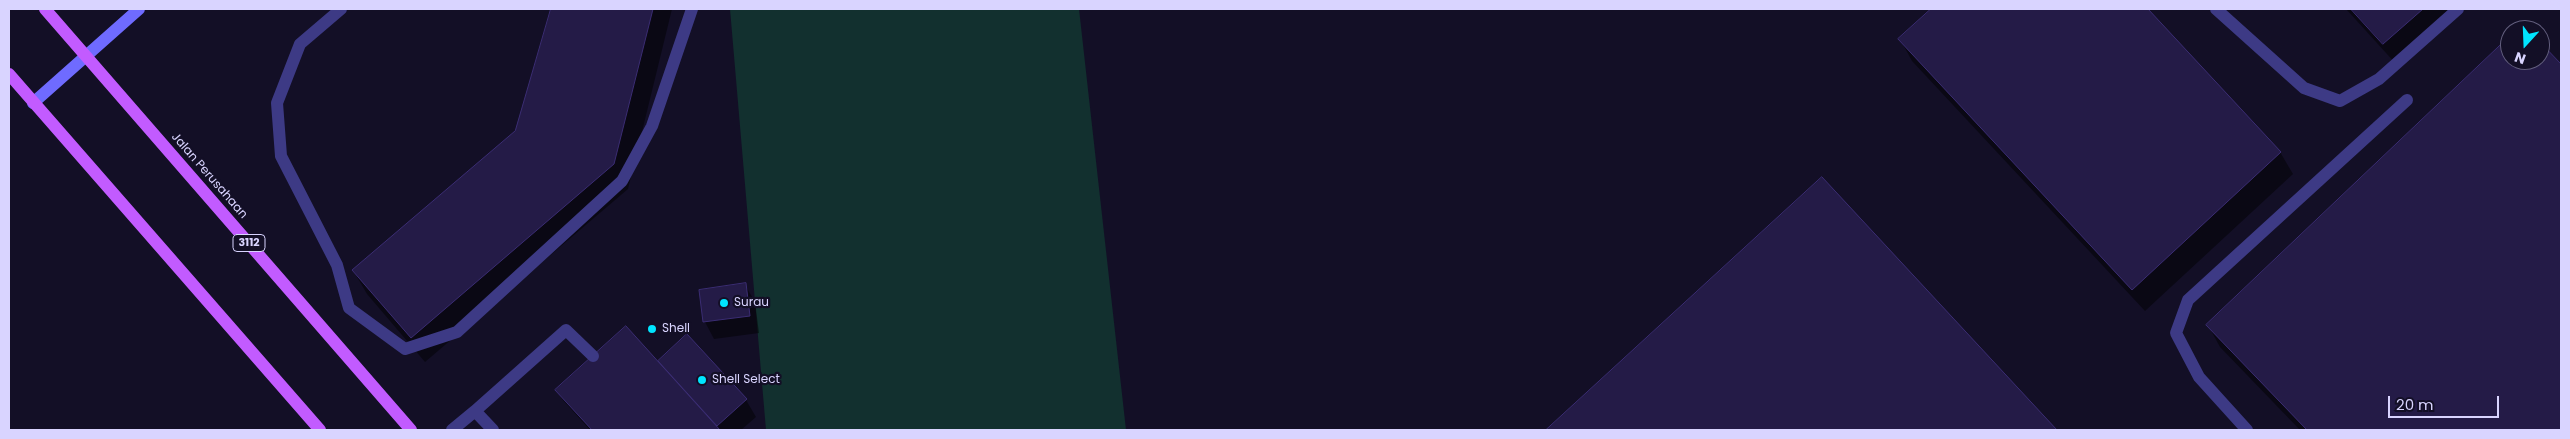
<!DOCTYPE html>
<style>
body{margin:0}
#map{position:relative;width:2570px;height:439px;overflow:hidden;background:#130f26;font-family:Poppins,sans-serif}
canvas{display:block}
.frame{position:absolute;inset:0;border:10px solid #d9d4ff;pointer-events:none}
.north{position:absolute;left:2500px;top:20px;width:50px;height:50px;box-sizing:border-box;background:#130f26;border:1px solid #625e7d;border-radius:50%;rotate:200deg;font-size:14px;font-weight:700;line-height:20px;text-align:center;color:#d9d4ff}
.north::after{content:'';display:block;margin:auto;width:18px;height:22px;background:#00e5ff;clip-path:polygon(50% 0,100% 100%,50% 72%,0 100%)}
.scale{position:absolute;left:2388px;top:396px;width:111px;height:22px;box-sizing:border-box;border:2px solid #d9d4ff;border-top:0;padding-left:6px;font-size:15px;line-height:18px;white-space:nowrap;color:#d9d4ff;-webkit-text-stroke:4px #130f26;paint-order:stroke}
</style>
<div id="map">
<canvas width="2570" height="439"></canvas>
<div class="frame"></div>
<div class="north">N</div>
<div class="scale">20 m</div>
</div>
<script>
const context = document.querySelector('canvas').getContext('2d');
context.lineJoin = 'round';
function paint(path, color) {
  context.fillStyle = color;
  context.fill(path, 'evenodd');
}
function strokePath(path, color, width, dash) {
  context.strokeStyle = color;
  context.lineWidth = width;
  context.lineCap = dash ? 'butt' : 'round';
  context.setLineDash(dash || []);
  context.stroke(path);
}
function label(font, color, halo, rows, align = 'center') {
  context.font = font + ' Poppins,sans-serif';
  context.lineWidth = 4.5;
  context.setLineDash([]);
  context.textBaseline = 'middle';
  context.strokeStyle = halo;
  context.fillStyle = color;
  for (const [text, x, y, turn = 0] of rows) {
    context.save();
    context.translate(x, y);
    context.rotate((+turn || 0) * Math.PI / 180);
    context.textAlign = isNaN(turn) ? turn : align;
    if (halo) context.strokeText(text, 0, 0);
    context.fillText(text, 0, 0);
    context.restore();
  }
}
paint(new Path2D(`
 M730,9h349l47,421h-360z`), '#12302f');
paint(new Path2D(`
 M552,9h120l-44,180 -203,173 -58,-68 -14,-24 163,-139z
 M1933,9h213l134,143 13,22 -148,137 -233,-250 -12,-22z
 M2346,9h114l-63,56z
 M2523,26l4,4h-9z
 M2510,38v22h30v-17l21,23v364h-261l-80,-83 -12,-22z
 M1822,179l233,251h-507z
 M745,285l10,17 4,31 -45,6 -9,-17z
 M687,336l59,64 10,17 -15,13h-151l-28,-31 -5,-9 105,-24 -3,-5z`), '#0007');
const building = new Path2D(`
 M551,9h102l-39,155 -203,174 -59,-68 163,-139z
 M1931,9h217l133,143 -149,138 -234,-251z
 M2351,9h72l-40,35z
 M2510,36v24h30v-18l21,22v366h-254l-101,-105z
 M1822,177l235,253h-511z
 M746,283l4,33 -47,6 -4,-32z
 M626,326l94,104h-128l-37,-40z
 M687,334l60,65 -30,27 -59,-65z`);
paint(building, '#241b47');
strokePath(building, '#3b2d73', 1);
strokePath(new Path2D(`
 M341,9l-41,35 -23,59 4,53 56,109 12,43 56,41 52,-17 165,-151 30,-55 40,-117
 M2216,9l88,79 36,13 39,-22 79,-70
 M475,411l91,-81 27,26
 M452,430l23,-19 18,19
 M2247,430l-48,-53 -23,-44 12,-33 219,-200`), '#3d3a85', 12);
strokePath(new Path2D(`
 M33,103l106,-94`), '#6f6bff', 12);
strokePath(new Path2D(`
 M45,9l366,421
 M9,74l311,356`), '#c25bff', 12);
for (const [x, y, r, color] of [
 [724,303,5,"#00e5ff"],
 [652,329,5,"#00e5ff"],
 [702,380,5,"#00e5ff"]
]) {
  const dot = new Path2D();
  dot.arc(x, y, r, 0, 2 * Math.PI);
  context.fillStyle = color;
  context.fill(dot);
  strokePath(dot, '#130f26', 2);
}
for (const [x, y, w] of [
 [249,243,32]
]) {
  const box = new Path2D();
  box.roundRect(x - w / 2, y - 8.5, w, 17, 4);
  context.fillStyle = '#130f26';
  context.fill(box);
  strokePath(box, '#d9d4ff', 1);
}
label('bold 11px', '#d9d4ff', null, [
 ["3112",249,243]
]);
label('12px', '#d9d4ff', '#130f26', [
 ["Jalan Perusahaan",209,176,49]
]);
label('12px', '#d9d4ff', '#130f26', [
 ["Surau",734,303],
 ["Shell",662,329],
 ["Shell Select",712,380]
], 'left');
</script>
